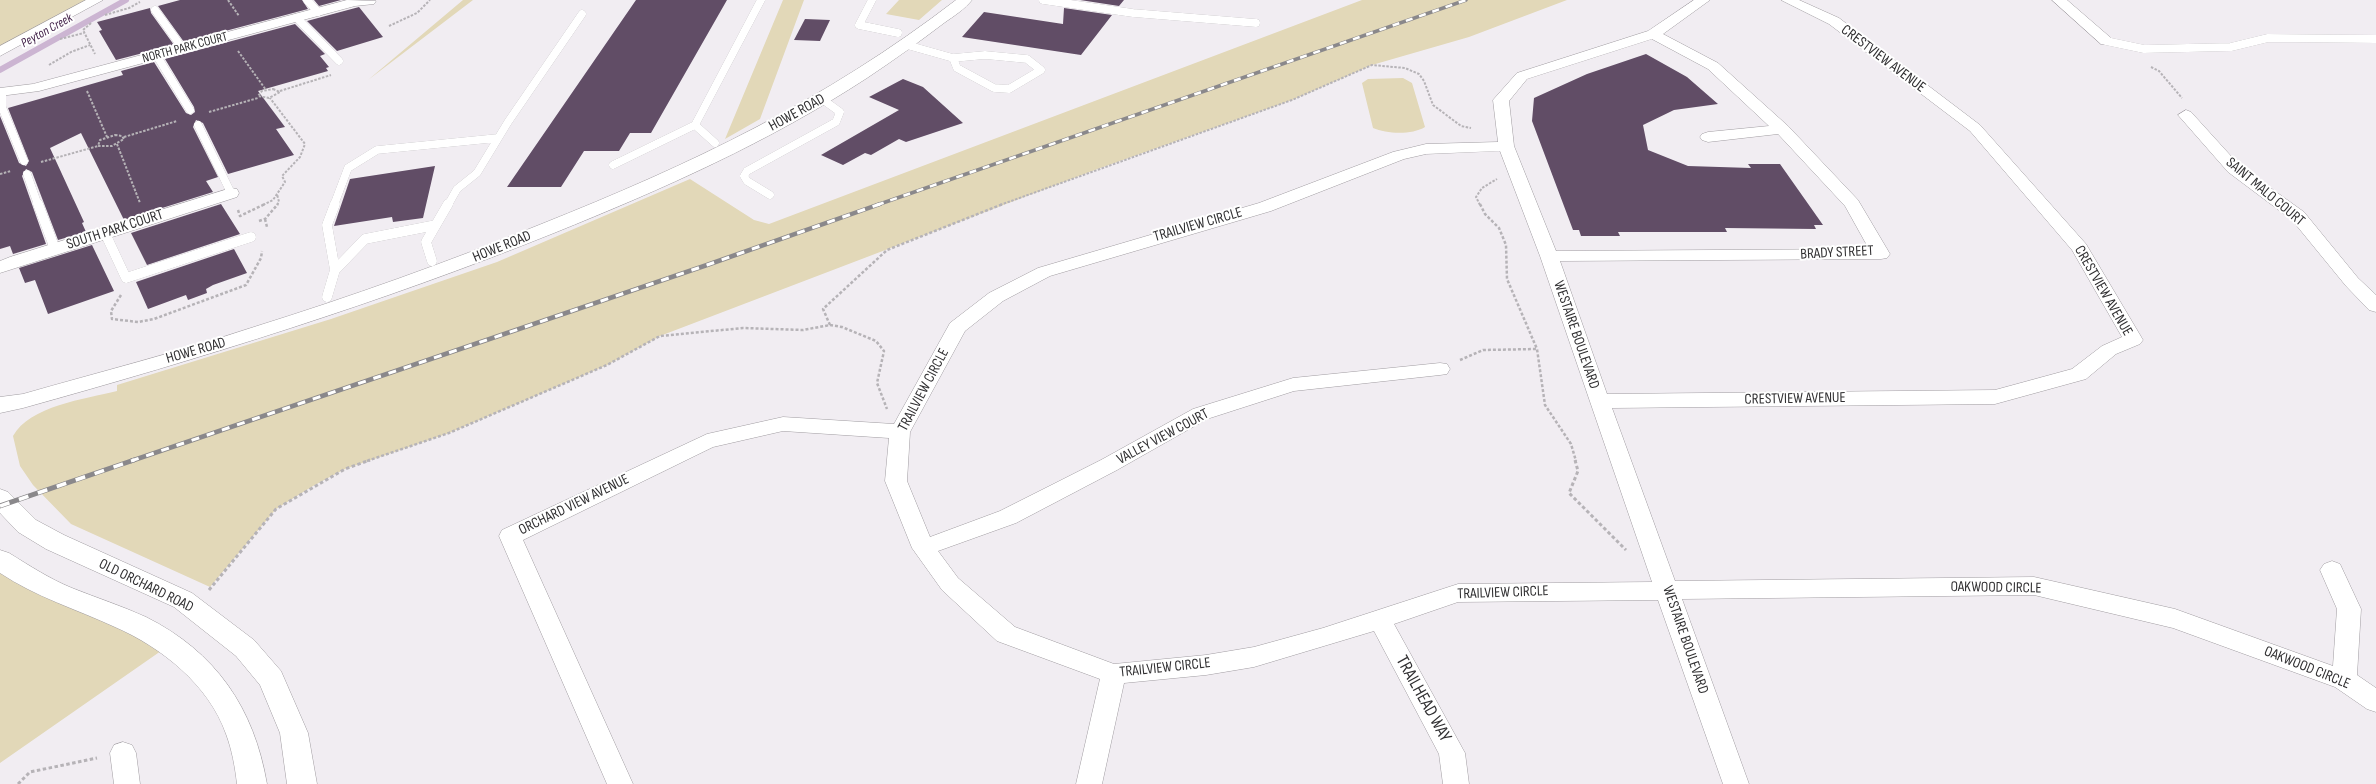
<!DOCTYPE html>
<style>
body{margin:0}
canvas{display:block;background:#f1edf2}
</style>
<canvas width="2376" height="784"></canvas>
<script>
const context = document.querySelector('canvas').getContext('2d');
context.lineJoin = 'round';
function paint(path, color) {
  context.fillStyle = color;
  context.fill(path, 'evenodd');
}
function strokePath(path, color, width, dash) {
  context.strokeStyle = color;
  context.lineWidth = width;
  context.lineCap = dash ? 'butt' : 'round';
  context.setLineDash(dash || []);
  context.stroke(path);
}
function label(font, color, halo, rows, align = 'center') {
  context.font = font + ' "Sofia Sans Condensed",sans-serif';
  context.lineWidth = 4;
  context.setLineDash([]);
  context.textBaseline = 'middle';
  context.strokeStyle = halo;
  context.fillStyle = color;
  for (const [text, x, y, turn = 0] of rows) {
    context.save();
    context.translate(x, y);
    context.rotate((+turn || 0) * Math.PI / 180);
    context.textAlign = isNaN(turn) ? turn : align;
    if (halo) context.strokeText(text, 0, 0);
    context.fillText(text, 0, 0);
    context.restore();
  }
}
paint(new Path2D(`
 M0,0h96l-96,52z
 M463,0h10l-105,80z
 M783,0h21l-44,119 -35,20z
 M899,0h43l-23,20 -33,-6z
 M1362,0h205l-98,37 -97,28 -80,35 -197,70 -435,166 -53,29 -158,68 -104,36 -32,17 -37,23 -66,78 -139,-63 -38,-39 -13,-19 -7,-30c16,-30 72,-37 104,-45v-6l214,-66 166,-57 193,-83 64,41 15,4z
 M1403,78l9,5 13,44c-13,8 -38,7 -52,1l-11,-45 6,-4z
 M0,560l171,84 -171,119z`), '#e2d8b8');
strokePath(new Path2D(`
 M0,70l126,-70`), '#ccb5d2', 6);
paint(new Path2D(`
 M180,0h122l6,9 -124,33 -26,-36z
 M314,0h27l-22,6z
 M636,0h91l-76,133h-21l-11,18h-35l-23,36h-54z
 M1080,0h44l-5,6z
 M359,7l24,30 -46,14 -30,-30z
 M150,8l1,5 23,32 -58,15 -17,-29 3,-1 -5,-8z
 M1064,8l48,7 -31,40 -119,-18 22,-25 79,12z
 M805,19l25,1 -10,21 -26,-1z
 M295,24l30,30 -5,2 9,11 -3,1 2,3 -70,20 27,36 -9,2 18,26 -66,19 -25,-51 -7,-3 -3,7 25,50 -12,4 7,11 -89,28 -43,-87 -31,15 34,74 -2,1 4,9 -28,8 -26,-68 -6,-3 -4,7 24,68 -33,10 -3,-8 -10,3v-133l19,47 7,3 3,-5 -21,-53 115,-33 -2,-4 33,-9 32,51 5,2 4,-3 -1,-5 -29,-48z
 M1646,54l41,23 31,27 -44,6 -31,15 5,25 40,16 63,2 -3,-4h32l43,61h-9l2,4 -91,-1 2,4h-109l2,4h-39l-2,-6h-6l-41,-109 2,-23 53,-24z
 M903,79l20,8 40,36 -57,19 -7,-3 -28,16 -6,-2 -22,12 -22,-10 78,-45 -30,-13z
 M435,166l-12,52 -30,4 -1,-5 -58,9 16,-47z
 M221,204l19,30 -93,31 -16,-32z
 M92,245l22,46 -66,23 -13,-34 -10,3 -6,-15z
 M234,249l13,24 -34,12 -7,4 1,4 -19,7 -2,-5 -38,14 -12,-27z`), '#614d66');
const serviceFar1 = new Path2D(`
 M307,0l11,12
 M872,0l-13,25 39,8
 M1043,0l90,13 123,10
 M155,10l28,39
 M297,18l42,43
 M2106,41l38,8 87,-2 37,-9 108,1
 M907,45l46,13
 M985,55l42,4 14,11 -32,19 -15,-1 -37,-20 -4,-10z
 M157,56l33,54
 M2,92v15l22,54
 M198,125l33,68
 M715,143l-20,-18 66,-125
 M613,165l82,-40
 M27,174l11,31
 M770,195l-23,-14 -3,-5 3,-5 89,-49 4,-10 -18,-13
 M334,205l14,-37 29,-18 121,-12
 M448,205l9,-16 20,-16 31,-51 74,-108`);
const service = new Path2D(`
 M38,204l17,45
 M335,204l-8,21 8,45
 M105,233l21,45 125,-41
 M432,261l-6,-19 22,-38
 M327,297l8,-27 30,-31 71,-14`);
const minor = new Path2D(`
 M86,0h17l-103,56v-10z
 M347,0l29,1 -2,3 -19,2 -316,85 -39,5v-8l33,-4z
 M1694,0h16l-47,34 55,29 70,63 70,74 32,54 -3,4 -6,1 -321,2 47,133 388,-4 77,-21 30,-23 20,-9 -50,-87 -102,-119 -141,-107 -48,-24h18l40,18 141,107 106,119 57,96 -3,4 -24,10 -30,25 -91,25 -383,4 63,173 359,-4 141,32 158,57 4,-57 -17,-39 4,-6 8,-3 8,3 21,45 -4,66 19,13v24l-9,-3 -32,-22 -162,-59 -139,-33 -352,4 67,185h-26l-65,-184 -200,2 -64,22 71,129 4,31h-26l-4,-30 -65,-123 -120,36 -48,8 -82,8 -22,101h-26l24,-105 -103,-38 -55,-51 -30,-42 -27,-67 4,-43 -106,-7 -70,16 -190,93 110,244h-26l-108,-248 3,-6 205,-96 76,-17 111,7 56,-101 39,-30 49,-25 221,-65 134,-51 33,-8 72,-2 -5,-42 24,-27 131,-42zM1652,39l56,30 61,57 -61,6 -6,2 -2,3 2,3 6,2 70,-8 67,72 24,43 -313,2 -42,-105 -5,-45 18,-22zM1500,151l40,105 112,326 -194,2 -135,44 -69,19 -48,8 -92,9 -99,-37 -57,-49 -20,-27 78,-28 101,-53 90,-51 87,-28 146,-16 7,-1 3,-5 -3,-5 -7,-1 -147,15 -100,31 -92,51 -101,51 -70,26 -23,-56 3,-49 55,-101 38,-30 47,-25 221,-65 133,-52 22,-5z
 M2052,0h15l44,38 2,3 -2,3h-10z
 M2186,110l5,2 49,54 64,46 54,66 18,17v17l-7,-2 -23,-24 -54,-66 -64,-48 -50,-57z
 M231,188l6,1 2,4 -2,4 -237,76v-12l10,-4z
 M123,742l9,3 4,8 4,31h-26l-4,-31 4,-8z`);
const tertiary = new Path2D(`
 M956,0h16c-7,9 -18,16 -28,23 -25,19 -50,37 -77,55 -98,64 -204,111 -313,155 -174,70 -351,125 -531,175l-23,5v-16l23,-3c77,-22 155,-42 231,-67 96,-30 191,-64 285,-102 153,-61 284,-123 417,-225z
 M0,489l8,3 28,28 28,15 128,58 62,47 27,31 27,62 9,51h-30l-7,-51 -20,-48 -24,-29 -62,-49 -128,-58 -28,-17 -18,-19z
 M0,550l9,3c21,13 41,26 63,35 25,10 50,18 74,29 70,35 108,91 121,167h-30c-2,-17 -5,-34 -11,-50 -17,-49 -65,-87 -111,-107 -39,-18 -79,-30 -115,-54z`);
strokePath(serviceFar1, '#a09ca1', 8);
strokePath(service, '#a09ca1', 10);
strokePath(minor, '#a09ca1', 1);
strokePath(tertiary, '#a09ca1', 1);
strokePath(new Path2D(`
 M228,0l11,16
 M105,15l24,-7 11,-6
 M91,23l-8,7 12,24
 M389,26l28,-13 13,-13
 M60,39l24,-6
 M238,51l28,39
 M49,65l22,-13 19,-7
 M2151,67l8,4 23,27
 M273,89l7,3 -11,6 -11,-2 4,-5z
 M87,91l20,46
 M280,91l51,-16
 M209,112l49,-14
 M115,135l7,1 2,3 -12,7h-14l2,-6z
 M124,137l53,-16
 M117,144l23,59
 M41,162l57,-16
 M0,174l11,-3
 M263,205l10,-5 12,-18 -3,-6 18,-19 5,-13 -35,-46
 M277,205l2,-3 -2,-8
 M1000,205l292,-105 80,-35 33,3 14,6 5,7 9,24 28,21 10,2
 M1480,205l-4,-8 6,-9 15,-9`), '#b6b3b7', 2, [2.5, 1.5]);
strokePath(new Path2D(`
 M1480,204l5,10 14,14 7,17 1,34 30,70 8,56 26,39 5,17
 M238,210l2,6 25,-12
 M265,219l2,8
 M259,221l6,-2 13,-15
 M121,295l-10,16 1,8 26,3 16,-3 92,-34 15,-27 1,-7
 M830,325l-7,-16 64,-59 116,-46
 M1460,360l23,-10 54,-1
 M367,461l82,-28 158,-68 53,-29 83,-8 60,2 27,-5 12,2 34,14 8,10 -7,32 10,26`), '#b6b3b7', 2.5, [3, 2]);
strokePath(new Path2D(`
 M1575,460l3,11 -9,22 57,57
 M209,590l67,-81 69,-40 25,-9
 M18,784l12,-12 67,-14`), '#b6b3b7', 3, [3.5, 2.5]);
strokePath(serviceFar1, '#fff', 8);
strokePath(service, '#fff', 10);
paint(minor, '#fff');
paint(tertiary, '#fff');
const railFar2 = new Path2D(`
 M877,205l589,-205`);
const railFar1 = new Path2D(`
 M131,461l576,-196 173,-61`);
const rail = new Path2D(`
 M0,506l134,-46`);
strokePath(railFar2, '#8a888b', 3.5);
strokePath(railFar1, '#8a888b', 4.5);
strokePath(rail, '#8a888b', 5);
strokePath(railFar2, '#fff', 2.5, [7]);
strokePath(railFar1, '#fff', 3, [8]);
strokePath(rail, '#fff', 3.5, [10]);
label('italic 13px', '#43234a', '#fff', [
 ["Peyton Creek",47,31,-29]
]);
label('13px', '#313032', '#fff', [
 ["NORTH PARK COURT",185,48,-15]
]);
label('15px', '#313032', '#fff', [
 ["CRESTVIEW AVENUE",1883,59,37],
 ["HOWE ROAD",797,113,-29],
 ["SAINT MALO COURT",2265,192,40],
 ["TRAILVIEW CIRCLE",1198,225,-16],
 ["SOUTH PARK COURT",115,230,-18],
 ["HOWE ROAD",502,247,-22],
 ["BRADY STREET",1837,253,-3],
 ["CRESTVIEW AVENUE",2103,291,60],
 ["WESTAIRE BOULEVARD",1576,335,71],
 ["HOWE ROAD",196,351,-16],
 ["TRAILVIEW CIRCLE",924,390,-62],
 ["CRESTVIEW AVENUE",1795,399,-1],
 ["VALLEY VIEW COURT",1163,437,-28],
 ["ORCHARD VIEW AVENUE",574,505,-26],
 ["OLD ORCHARD ROAD",146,586,26],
 ["OAKWOOD CIRCLE",1996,588,1],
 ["TRAILVIEW CIRCLE",1503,593,-2],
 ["WESTAIRE BOULEVARD",1685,640,71],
 ["TRAILVIEW CIRCLE",1165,668,-6],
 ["OAKWOOD CIRCLE",2307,668,22]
]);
label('18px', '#313032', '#fff', [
 ["TRAILHEAD WAY",1423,699,61]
]);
</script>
